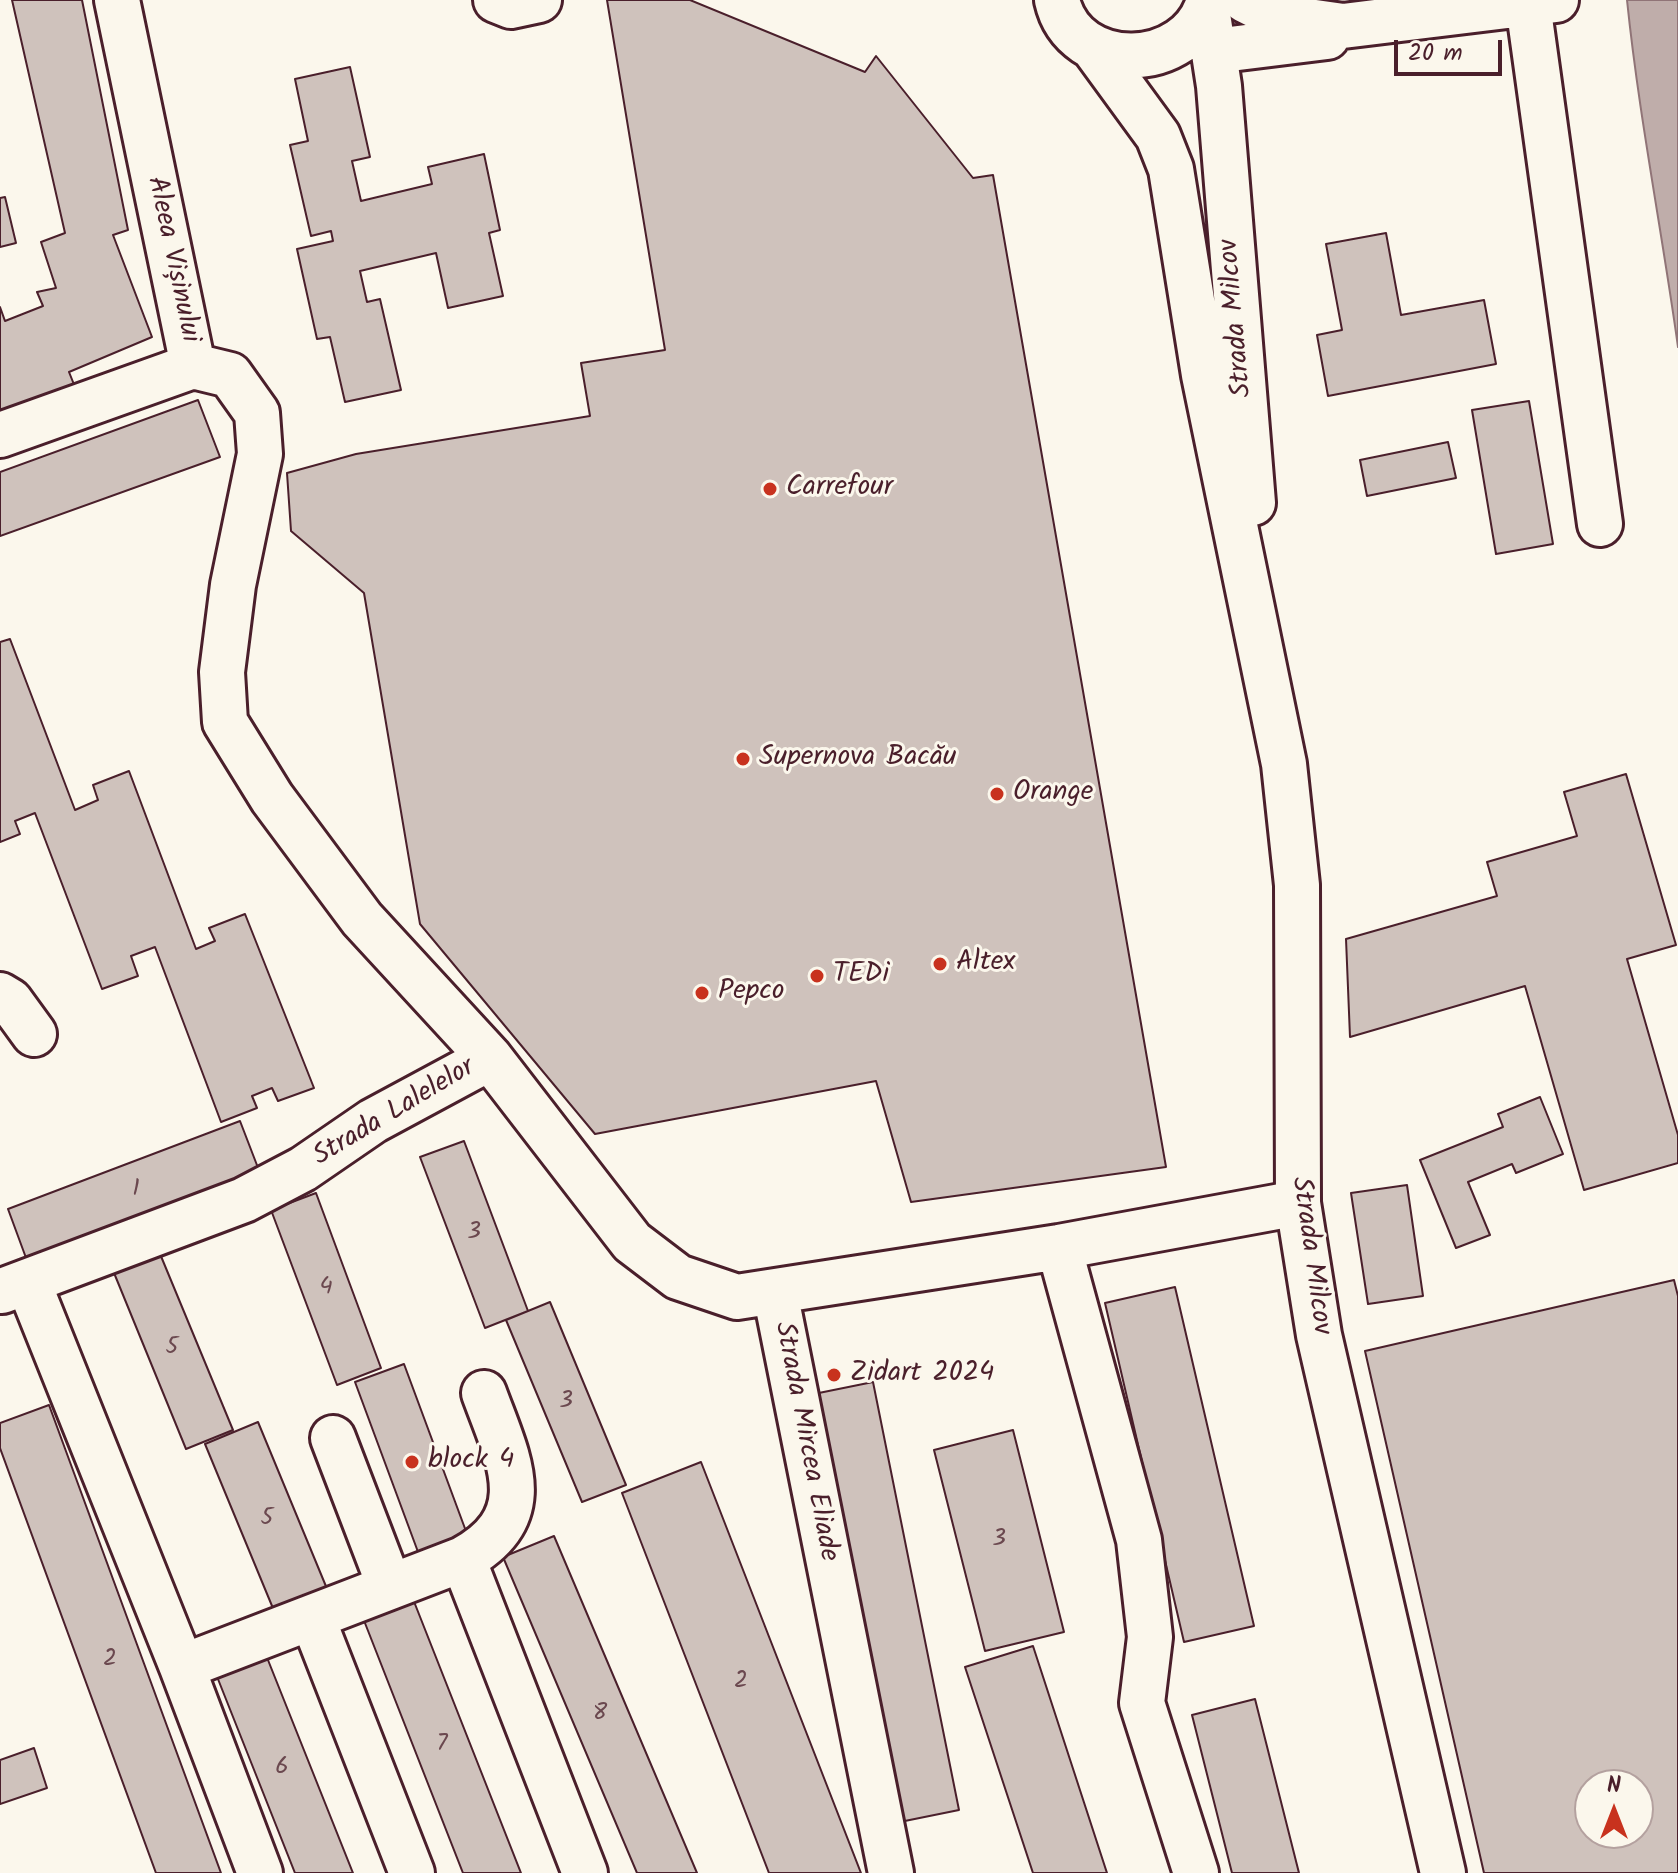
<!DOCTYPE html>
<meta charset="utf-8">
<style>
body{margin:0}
#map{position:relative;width:1678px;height:1873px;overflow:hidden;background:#fbf7ec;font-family:Kalam,sans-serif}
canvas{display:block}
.north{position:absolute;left:1574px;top:1769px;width:80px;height:80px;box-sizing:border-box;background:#fbf7ec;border:2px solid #b4a19f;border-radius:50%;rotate:0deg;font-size:22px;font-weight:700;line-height:32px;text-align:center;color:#4a1f2b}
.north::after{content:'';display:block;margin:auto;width:28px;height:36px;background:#c8321e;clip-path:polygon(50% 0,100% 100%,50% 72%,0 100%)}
.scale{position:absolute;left:1394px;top:40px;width:108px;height:36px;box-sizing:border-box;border:4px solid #4a1f2b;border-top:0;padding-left:10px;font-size:24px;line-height:28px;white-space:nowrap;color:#4a1f2b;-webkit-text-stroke:6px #fbf7ec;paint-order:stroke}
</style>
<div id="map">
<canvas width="1678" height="1873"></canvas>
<div class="north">N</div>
<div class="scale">20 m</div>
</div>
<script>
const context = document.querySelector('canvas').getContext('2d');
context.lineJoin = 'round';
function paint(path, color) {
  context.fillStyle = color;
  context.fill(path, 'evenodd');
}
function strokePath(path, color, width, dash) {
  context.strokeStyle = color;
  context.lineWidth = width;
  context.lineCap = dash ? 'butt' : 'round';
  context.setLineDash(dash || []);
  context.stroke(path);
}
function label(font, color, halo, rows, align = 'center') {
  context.font = font + ' Kalam,sans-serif';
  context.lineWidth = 6;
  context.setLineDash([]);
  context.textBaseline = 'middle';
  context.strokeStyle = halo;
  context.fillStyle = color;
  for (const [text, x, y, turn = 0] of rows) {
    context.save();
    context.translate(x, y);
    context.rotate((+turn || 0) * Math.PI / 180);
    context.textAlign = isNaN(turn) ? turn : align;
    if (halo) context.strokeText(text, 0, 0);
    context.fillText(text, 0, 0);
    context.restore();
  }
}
const water = new Path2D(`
 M1627,0h51v347c-16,-116 -39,-230 -51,-347z`);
paint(water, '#bfadaa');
strokePath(water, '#907477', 2);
const building = new Path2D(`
 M12,0h70l46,230 -15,5 39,102 -83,35 6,15 -75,28v-108l5,14 38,-15 -6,-14 19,-4 -15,-46 24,-9z
 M607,0h83l175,72 11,-16 97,122 20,-3 173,992 -255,35 -35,-121 -281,53 -175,-210 -56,-331 -73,-62 -4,-58 69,-19 234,-38 -9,-53 84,-13z
 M350,67l20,90 -18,4 9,40 71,-17 -4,-17 56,-13 16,76 -11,3 14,63 -55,12 -12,-55 -76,18 7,31 13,-3 21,91 -56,12 -15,-65 -13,2 -20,-90 36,-8 -2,-10 -20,5 -21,-91 18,-4 -13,-62z
 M5,197l11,46 -16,4v-49z
 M1386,233l15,82 83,-15 12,64 -168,32 -11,-61 25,-5 -16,-86z
 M198,400l22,57 -220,79v-64z
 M1529,401l24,143 -57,10 -24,-144z
 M1448,442l8,36 -89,18 -7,-36z
 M10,639l65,171 23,-10 -5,-15 36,-14 67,178 19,-8 -6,-13 36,-14 69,174 -36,13 -6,-13 -20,8 5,12 -36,14 -66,-175 -24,9 7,20 -36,13 -67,-176 -20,8 5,13 -20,8v-200z
 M1626,774l50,171 -49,14 51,176v28l-94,27 -59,-204 -175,51 -4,-98 151,-43 -10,-34 90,-26 -13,-44z
 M1540,1097l23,57 -47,19 -4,-9 -44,18 22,53 -34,13 -36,-88 83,-33 -5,-13z
 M240,1121l20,52 -231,93 -21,-57z
 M464,1141l64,170 -43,17 -65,-171z
 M1407,1185l16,111 -55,8 -17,-111z
 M316,1193l65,175 -44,17 -66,-175z
 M158,1249l75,181 -47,19 -74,-181z
 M1674,1280l4,16v577h-194l-119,-522zM1590,1785h48v48h-48z
 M1175,1287l79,339 -70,16 -79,-339z
 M550,1302l76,183 -44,17 -76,-182z
 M404,1364l66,178 -49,18 -66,-178z
 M873,1382l86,428 -69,14 -86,-428z
 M49,1405l172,468h-65l-156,-425v-25z
 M258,1422l72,174 -53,22 -72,-174z
 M1013,1430l51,202 -79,19 -51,-201z
 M701,1462l160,411h-92l-147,-380z
 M554,1536l143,337h-60l-134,-316z
 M413,1599l108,274h-58l-100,-255z
 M262,1645l91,228h-58l-83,-209z
 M1033,1646l74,227h-74l-68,-206z
 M1255,1699l44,174h-67l-40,-158z
 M34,1748l13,40 -47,16v-44z`);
paint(building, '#cfc2bc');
strokePath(building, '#4a1f2b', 2);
const minor = new Path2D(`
 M117,0l76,366
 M496,0l15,6 28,-6
 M1245,0l34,17 64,9 213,-26
 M1528,4l72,520
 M1214,51l113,-14
 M193,366l37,9 27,38 3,41 -27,131 -11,87 3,50 47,76 90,121 128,139 142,184 46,35 59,20 322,-50 239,-44
 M0,435l193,-69
 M0,995l10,6 24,33
 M1059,1247l80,293 11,97 -8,66 54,170
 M28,1282l154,385 78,206
 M2,1291l242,-91 59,-31 70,-48 117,-63
 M775,1292l116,581
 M333,1438l57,149
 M463,1559l122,314
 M312,1617l100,256
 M182,1667l281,-108c78,-43 45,-100 21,-166`);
const major = new Path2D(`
 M1057,0c17,76 133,72 152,0
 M1207,8l12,78 34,417
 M1093,47l65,89 13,33 33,206 80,389 13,121 1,318 21,132 124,538`);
strokePath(minor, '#4a1f2b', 50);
strokePath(major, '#4a1f2b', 50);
strokePath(minor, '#fbf7ec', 44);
strokePath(major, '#fbf7ec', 44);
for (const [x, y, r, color] of [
 [770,489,8,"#c8321e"],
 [743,759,8,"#c8321e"],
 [997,794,8,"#c8321e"],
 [940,964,8,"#c8321e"],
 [817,976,8,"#c8321e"],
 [702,993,8,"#c8321e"],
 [834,1375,8,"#c8321e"],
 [412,1462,8,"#c8321e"]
]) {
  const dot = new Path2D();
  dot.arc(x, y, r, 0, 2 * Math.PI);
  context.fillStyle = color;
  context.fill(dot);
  strokePath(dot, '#fbf7ec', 3);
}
label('24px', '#6b484f', null, [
 ["1",136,1191],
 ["3",474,1234],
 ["4",326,1289],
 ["5",172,1349],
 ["3",566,1403],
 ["5",267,1520],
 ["3",999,1541],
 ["2",110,1661],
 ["2",741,1683],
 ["8",600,1715],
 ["7",442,1746],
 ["6",282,1769]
]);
label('28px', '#4a1f2b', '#fbf7ec', [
 ["Aleea Vișinului",171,260,78],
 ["Strada Milcov",1238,318,-95],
 ["Strada Lalelelor",395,1114,-31],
 ["Strada Milcov",1309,1256,82],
 ["Strada Mircea Eliade",804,1442,79]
]);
label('28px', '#4a1f2b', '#fbf7ec', [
 ["Carrefour",786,489],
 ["Supernova Bacău",759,759],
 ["Orange",1013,794],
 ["Altex",956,964],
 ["TEDi",833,976],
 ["Pepco",718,993],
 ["Zidart 2024",850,1375],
 ["block 4",428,1462]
], 'left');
</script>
